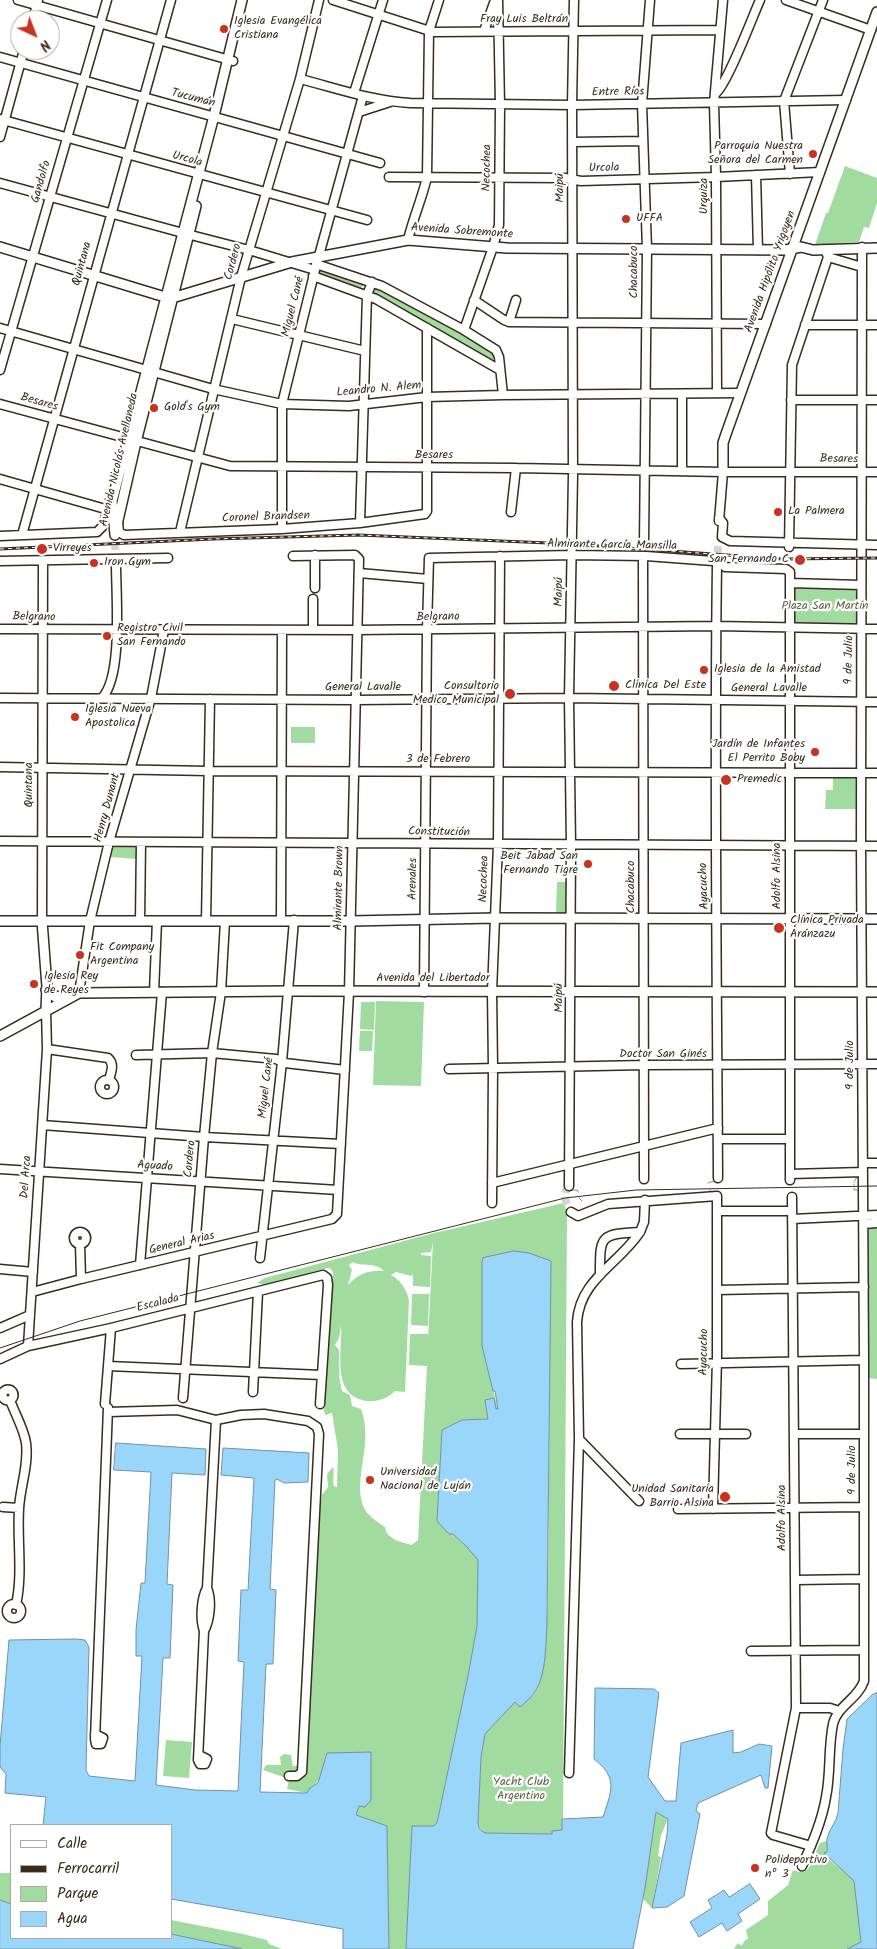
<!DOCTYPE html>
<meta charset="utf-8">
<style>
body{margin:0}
#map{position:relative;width:877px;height:1949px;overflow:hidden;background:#fff;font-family:Kalam,sans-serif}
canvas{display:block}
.legend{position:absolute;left:10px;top:1824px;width:162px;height:115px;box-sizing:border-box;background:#fff;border:1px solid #b1aaa5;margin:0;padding:6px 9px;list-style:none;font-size:15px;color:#3b2a1e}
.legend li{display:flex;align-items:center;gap:10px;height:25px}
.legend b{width:25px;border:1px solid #b1aaa5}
.north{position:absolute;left:10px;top:10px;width:50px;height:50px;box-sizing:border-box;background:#fff;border:1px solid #b1aaa5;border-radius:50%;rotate:137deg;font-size:14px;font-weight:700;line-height:20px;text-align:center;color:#3b2a1e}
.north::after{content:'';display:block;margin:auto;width:18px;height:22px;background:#c8321e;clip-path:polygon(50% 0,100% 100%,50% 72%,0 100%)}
</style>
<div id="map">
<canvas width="877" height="1949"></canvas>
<ul class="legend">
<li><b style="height:6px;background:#fff"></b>Calle</li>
<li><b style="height:6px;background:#3b2a1e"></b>Ferrocarril</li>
<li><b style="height:14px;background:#a1dba0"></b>Parque</li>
<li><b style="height:14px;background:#99d6fa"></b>Agua</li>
</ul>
<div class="north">N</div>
</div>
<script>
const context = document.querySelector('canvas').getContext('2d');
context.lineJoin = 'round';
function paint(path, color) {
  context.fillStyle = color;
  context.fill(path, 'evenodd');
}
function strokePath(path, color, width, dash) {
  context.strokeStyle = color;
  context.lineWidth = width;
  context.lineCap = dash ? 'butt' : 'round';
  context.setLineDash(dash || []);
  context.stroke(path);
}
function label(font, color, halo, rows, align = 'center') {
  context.font = font + ' Kalam,sans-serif';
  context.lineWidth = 4.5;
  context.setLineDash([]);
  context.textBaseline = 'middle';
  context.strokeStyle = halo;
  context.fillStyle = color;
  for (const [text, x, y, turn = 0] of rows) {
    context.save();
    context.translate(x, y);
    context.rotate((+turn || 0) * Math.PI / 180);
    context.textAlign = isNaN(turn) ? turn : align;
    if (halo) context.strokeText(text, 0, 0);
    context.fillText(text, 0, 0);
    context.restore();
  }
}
paint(new Path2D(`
 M845,166l32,12v25l-8,25 -5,-1 -5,15 -44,3 11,-32h2z
 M321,268l42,14v4l-4,4 -38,-14 -2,-2z
 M376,287l119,64 1,6 -6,4 -115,-65 -3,-4z
 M797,587h59l1,39 -63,-2 -1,-33 1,-3z
 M291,727h24v16h-24z
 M833,775h25l1,34h-34l1,-19h7z
 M113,847h25v12l-28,-2z
 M557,882h10v29l-3,3 -8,-1z
 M376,1001l48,1 -3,84 -48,-1z
 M361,1002h14l-1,28 -14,-1z
 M360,1031h13l-1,20h-13z
 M564,1203l3,9 -4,618 -11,4 -66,-1 -5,-2 -3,-8 3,-66 4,-23 30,-33 5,6 12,-11 6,-8 7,-36 3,-47 2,-250 -68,-9 16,63h-2l-11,-9 3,19 -26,1 -20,10 -5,91 30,26 11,13 -1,66 -9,50 -31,147 -4,3 -21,1 -6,122h-17l-2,-123 -32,-11 4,-9 -40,-26 -12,13 -20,-4 2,-10 -26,-9 3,-5h15l-1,-8 4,-3 7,1 2,11h12l14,-264 2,-1 1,-6 6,-8 -1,-13 6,-7c2,7 -1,12 1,19l3,1 1,-37 -6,-37 -7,2 -1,-4 9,-138 -2,-4 -3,-1 -55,15 -8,2 -8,-2 8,-5 169,-45zM433,1242l-5,97v-5h-18l-1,31 18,1 -9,174 -6,5c-11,-3 -25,-5 -27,-18 -8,-5 -18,-12 -22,-21 -10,-30 11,-62 -2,-97l-9,-3 -2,-11 -8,-4 -3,-15v-26l-4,-5 4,-7 2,-12c2,25 -11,70 26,75 11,1 21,-3 28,-10l10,1 4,-92c-3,-12 -8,-19 -18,-25l5,-3 15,4 2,-2v12l17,1 1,-31 -10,-1v-2l10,-1zM352,1262c11,5 24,0 32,9 -15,-1 -26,3 -36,14l4,-15 -3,-5z
 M877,1228v151l-9,-1 -1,-149z
 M412,1294h17l-1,32 -17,-1z
 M166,1740l26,2 -3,36 -26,-2z
 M656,1812l12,7 -7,16 -3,21 3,1 -9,51 -9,-9z
 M826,1841l2,6 -3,9 29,24 7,63 -14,6h-113l3,-5 5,1 3,-5 3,-1 -2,-9 22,-15v-14l20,-16 5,-15 6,2 2,-4 6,2 5,-7 5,-2 2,-6 -3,-3 4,-9z
 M0,1873h11v31l-11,-4z
 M171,1920l72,14 24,6 2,4 13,5h-40l-71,-15z`), '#a1dba0');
const water = new Path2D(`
 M514,1251l15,2 22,8 -4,363c-1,19 -1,50 -11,66 -4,7 -10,12 -16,17l-5,-5 -30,32 -4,23 -3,66c1,6 2,8 8,10l66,1v-3l10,-1v-11l41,-2c8,-25 16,-39 -9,-58l1,-71 59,1 5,4 -11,84 17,24h11l5,-58 52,-13v23l8,-1 18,-8 13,2 -4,42h-3l-4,-13 -63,28 -2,8 4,3 -16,82 -17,11 -15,1 15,-73 1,-16 -12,-7 -11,76 -12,61h-227l6,-123h21l4,-3 31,-147 9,-50 1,-66 -11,-13 -14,-13h-4l-12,-13 5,-91 20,-10 26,-1 -3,-19 9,-2 2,11h2l-3,-18h-2l-11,-45v-84l1,-4z
 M116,1443l90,6 -1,26 -33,-2 -5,111 6,1 -3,73h-7l-7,127 39,5 43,1 6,-129 -6,-1 3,-71h7l6,-112 -33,-3 2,-27 86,5 -1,29 -24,1 -7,-4 -2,1 -5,109 6,1 -3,74h-7l-6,128 47,1 3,-5 8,-5 9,-30 44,-1v48l-6,7 -6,-1 -3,9 31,11 2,123h-46v-20l-172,-30v-74h-128l3,-28 -41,-4 1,-19 -6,-7v-21l9,-106 67,-1 9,1 4,7 -3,123 3,6 46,5 7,-125h-6v-26l5,-47h4l6,-111 -37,-2z
 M877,1693v256h-30l14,-7 -7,-61 -30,-28 3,-1c1,-5 -1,-9 0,-13 2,-10 9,-16 11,-26l5,-64 4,-30 26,-25z
 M750,1884l10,15 -22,15 4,7 -15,10 -5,-8 -23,14 -9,-15 22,-14 -4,-8 16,-10 5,7z
 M0,1900l11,4v34h160v-4l71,15h-242z`);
paint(water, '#99d6fa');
strokePath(water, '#7391a2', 1);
strokePath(new Path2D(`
 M854,1182l3,-5
 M708,1183l6,-2
 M854,1184v1
 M854,1188v2h5
 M568,1190h9l1,2
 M710,1190v2
 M579,1198l3,3`), '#7391a2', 1);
strokePath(new Path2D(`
 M115,542l1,22
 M717,565l1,-19
 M569,1186c-8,9 -3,16 2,26`), '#d8d4d2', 8, [8, 4]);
const minor = new Path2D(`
 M18,0l215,61
 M333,0l100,32 286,-2
 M786,0l85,30
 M33,20l5,-20
 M484,31l11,-31
 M0,57l380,106
 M300,79c36,9 72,22 110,24l162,2 274,-5
 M354,93l29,-93
 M715,94c12,-9 37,-76 45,-94
 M359,112l31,-10
 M0,119l367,101
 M0,137l24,-87
 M573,142l70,-1
 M790,174l-6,-73 39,-101
 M756,175l2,75
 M389,177l176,1 16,3 135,-4 104,-5
 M0,183l183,50 66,17 66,20
 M408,240c5,-22 14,-41 19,-63l2,-146 10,-31
 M826,252l2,5 34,10
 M316,264l66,22 82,44 32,20 3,7 4,38
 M313,276l63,23 124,71
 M474,300l30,20 5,2 257,2
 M232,319l133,32
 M509,322l7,-22
 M805,325h72
 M0,328l213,61 69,15 67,2 78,-9 76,-2 237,-2
 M464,330l29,-83 6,-22 1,-120 -2,-105
 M0,370l107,-370
 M717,393l-1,-216 -2,-74 9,-103
 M791,400h86
 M0,404l230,62 286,2 207,4h154
 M682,471v-77
 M0,479l109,31
 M511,512l5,-44
 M719,518l4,5 -1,14 8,4 147,4
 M719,521l4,-49
 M118,522l1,10 5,3 158,-6 78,-6 65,-9 2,-3v-183
 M360,523l7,-228 5,-13
 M282,529v-125l33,-134 48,-174
 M180,532l61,-255 59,-198 19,-79
 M22,535l149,-535
 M0,536l97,-4 5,-5 9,-24
 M644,545l3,-296 -5,-145 8,-104
 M789,547l3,-182 36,-108
 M315,555v33
 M643,559l1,620
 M0,561l168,-3
 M717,565c-3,204 0,409 1,613
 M359,573l69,6
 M790,583l71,2
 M313,599v31
 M0,629l356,1 360,-4 161,3
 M0,698l355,2 214,-2 308,4
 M102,698c21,-22 14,-102 14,-134
 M0,767l208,4 669,2
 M0,841l877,5
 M42,921l1,-360
 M140,921l1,-79
 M206,921l4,-222
 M281,921l1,-291
 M154,992l3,-71
 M424,992l3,-363 2,-71 143,-3 74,1 67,5 6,1 6,5 61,2 4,3v608
 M79,993l11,-72 19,-79 42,-144 13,-68
 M47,1049l61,9c7,6 3,14 1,22
 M136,1055l76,-2 64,6 9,4 60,7
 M449,1069l195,-4 233,-1
 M100 1087a7 7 0 1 1 14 0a7 7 0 1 1-14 0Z
 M42,1125l162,12 137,7
 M718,1139h72
 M863,1163h14
 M0,1169l338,21
 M790,1174l73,-2
 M492,1183l226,-55
 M569,1186l2,-340 -2,-148 4,-223 -1,-370 2,-105
 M792,1197l4,511 -25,125 2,2 38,11
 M492,1203l1,-135 -1,-77 6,-146 2,-289
 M717,1211h74
 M571,1212l7,4 30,-12 109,-8v162l-4,151
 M792,1219l85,-4
 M864,1224l13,-1
 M74 1238a6 6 0 1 1 12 0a6 6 0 1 1-12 0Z
 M80,1244l1,35
 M260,1258l22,-196 12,-142
 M140,1265l22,-273
 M0,1269l33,3
 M600,1275c0,-39 -1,-41 40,-43
 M717,1290l147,-3
 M32,1292l49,-13 251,-60 5,-5 12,-222 10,-433 -4,-4 -62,1
 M0,1328l30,-13
 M28,1346l19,-297 -1,-39
 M0,1359l28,-13 83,-18 212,-53 4,3 1,7 -8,119
 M681,1364l183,-4
 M108,1366l214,9
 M2.5 1395a5.5 5.5 0 1 1 11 0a5.5 5.5 0 1 1-11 0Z
 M253,1392l5,-100
 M183,1398l21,-261 8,-84 9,-61 4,-71
 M10,1400c5,14 14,29 16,43 3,22 -6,44 -7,66 -2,32 4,64 -3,96
 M105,1404l6,-76
 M108,1412l69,-2 39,10 25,-5 23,-1 44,7 9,6 2,7 -17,338 -5,4h-8
 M680,1434h66
 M794,1434h70
 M639,1501l-60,-62 -2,-117c3,-43 41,-57 63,-90l4,-10 1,-22
 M3,1507l16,1
 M678,1509l186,-2
 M795,1580l69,-1
 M7 1611a7 7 0 1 1 14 0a7 7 0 1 1-14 0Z
 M204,1631c6,-11 8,-31 3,-43l9,-168
 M751,1651l112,-1
 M796,1708h34l9,3
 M95,1734l8,4 -2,6h-5l-1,-5 13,-331
 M199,1755l8,4 -2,5h-5l-2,-4 6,-129c-4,-12 -3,-32 3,-43
 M569,1773l10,-334
 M802,1866c10,-22 20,-45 24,-69 5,-24 2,-49 7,-73 4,-18 25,-25 31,-43v-321l-3,-514 1,-599`);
const major = new Path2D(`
 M0,247l165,50 7,1 120,-36 116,-22 99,8 278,2 16,-3 12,3 64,-2
 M723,472v-29l3,-9 151,-422
 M116,529l20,-87 60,-236
 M115,535l-3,-34 102,-385 28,-116
 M0,921h351l144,-3 382,1
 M42,921l5,66 -1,23
 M46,990l9,7 14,-2
 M0,1036l79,-43 209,-2 589,1`);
strokePath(minor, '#3b2a1e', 11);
strokePath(major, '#3b2a1e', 12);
strokePath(minor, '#fff', 8);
strokePath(major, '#fff', 9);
strokePath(new Path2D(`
 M0,1348l80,-27 485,-123 71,-8 241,-4`), '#3b2a1e', 1);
const rail = new Path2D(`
 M0,549l213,-10 146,-4 213,9 211,15 94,-1`);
strokePath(rail, '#3b2a1e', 3);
strokePath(rail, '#fff', 1, [4]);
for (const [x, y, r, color] of [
 [224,29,5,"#c8321e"],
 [813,154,5,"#c8321e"],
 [626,219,5,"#c8321e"],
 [154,408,5,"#c8321e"],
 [778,512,5,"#c8321e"],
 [42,549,6,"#c8321e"],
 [800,560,6,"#c8321e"],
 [94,563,5,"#c8321e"],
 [107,636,5,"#c8321e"],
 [704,670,5,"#c8321e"],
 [614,686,6,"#c8321e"],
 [510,694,6,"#c8321e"],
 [75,717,5,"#c8321e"],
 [815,752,5,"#c8321e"],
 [726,780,6,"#c8321e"],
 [588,864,5,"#c8321e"],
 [779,928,6,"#c8321e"],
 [80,955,5,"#c8321e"],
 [34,984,5,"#c8321e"],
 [370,1480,5,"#c8321e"],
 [725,1497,6,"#c8321e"],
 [755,1868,5,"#c8321e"]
]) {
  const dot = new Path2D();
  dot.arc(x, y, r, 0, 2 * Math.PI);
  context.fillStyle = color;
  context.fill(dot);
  strokePath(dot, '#fff', 2);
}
label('12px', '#3b2a1e', '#fff', [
 ["Fray Luis Beltrán",524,20],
 ["Entre Ríos",618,93,-1],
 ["Tucumán",193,99,14],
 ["Urcola",187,160,15],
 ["Necochea",488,168,-89],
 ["Urcola",604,169,-1],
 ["Gandolfo",42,182,-74],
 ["Maipú",561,188,-90],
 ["Urquiza",705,196,-90],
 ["Avenida Sobremonte",462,232,4],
 ["Cordero",234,262,-75],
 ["Quintana",83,264,-75],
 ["Chacabuco",635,272,-90],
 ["Avenida Hipólito Yrigoyen",771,272,-70],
 ["Miguel Cané",294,307,-76],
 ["Leandro N. Alem",379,390,-5],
 ["Besares",39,403,16],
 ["Besares",434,456],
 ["Avenida Nicolás Avellaneda",120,460,-77],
 ["Besares",839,460,1],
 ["Coronel Brandsen",266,518,-2],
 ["Almirante García Mansilla",612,546,1],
 ["Maipú",560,592,-89],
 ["Belgrano",34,618,1],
 ["Belgrano",438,618,-1],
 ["9 de Julio",850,660,-89],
 ["General Lavalle",363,688],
 ["General Lavalle",769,689],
 ["3 de Febrero",438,760],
 ["Quintana",30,785,-90],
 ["Henry Dunant",108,808,-75],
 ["Constitución",439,833,1],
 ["Adolfo Alsina",778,876,-90],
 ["Arenales",414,879,-89],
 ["Necochea",485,879,-88],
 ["Ayacucho",705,886,-92],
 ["Chacabuco",632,887,-90],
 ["Almirante Brown",340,888,-89],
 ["Avenida del Libertador",433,979],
 ["Maipú",560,998,-90],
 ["Doctor San Ginés",663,1055],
 ["9 de Julio",851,1065,-90],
 ["Miguel Cané",267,1088,-83],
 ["Cordero",191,1159,-85],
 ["Aguado",155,1167,3],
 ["Del Arca",27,1177,-86],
 ["General Arias",182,1244,-13],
 ["Escalada",158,1304,-14],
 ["Ayacucho",705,1352,-89],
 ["9 de Julio",853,1470,-90],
 ["Adolfo Alsina",783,1518,-90]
]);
label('12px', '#3b2a1e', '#fff', [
 ["Iglesia Evangélica",234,22],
 ["Cristiana",234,36],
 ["Parroquia Nuestra",803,147,"right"],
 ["Señora del Carmen",803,161,"right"],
 ["UFFA",636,219],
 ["Gold's Gym",164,408],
 ["La Palmera",788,512],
 ["Virreyes",53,549],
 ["San Fernando C",789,560,"right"],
 ["Iron Gym",104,563],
 ["Registro Civil",117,629],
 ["San Fernando",117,643],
 ["Iglesia de la Amistad",714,670],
 ["Clinica Del Este",625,686],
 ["Consultorio",499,687,"right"],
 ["Medico Municipal",499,701,"right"],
 ["Iglesia Nueva",85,710],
 ["Apostolica",85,724],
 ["Jardín de Infantes",805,745,"right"],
 ["El Perrito Boby",805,759,"right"],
 ["Premedic",737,780],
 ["Beit Jabad San",578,857,"right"],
 ["Fernando Tigre",578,871,"right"],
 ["Clínica Privada",790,921],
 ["Aránzazu",790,935],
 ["Fit Company",90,948],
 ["Argentina",90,962],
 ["Iglesia Rey",44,977],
 ["de Reyes",44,991],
 ["Universidad",380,1473],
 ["Nacional de Luján",380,1487],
 ["Unidad Sanitaria",714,1490,"right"],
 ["Barrio Alsina",714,1504,"right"],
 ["Polideportivo",765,1861],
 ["nº 3",765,1875]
], 'left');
label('12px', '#5a5f45', '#fff', [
 ["Plaza San Martín",825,607],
 ["Yacht Club",521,1783],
 ["Argentino",521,1797]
]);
</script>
